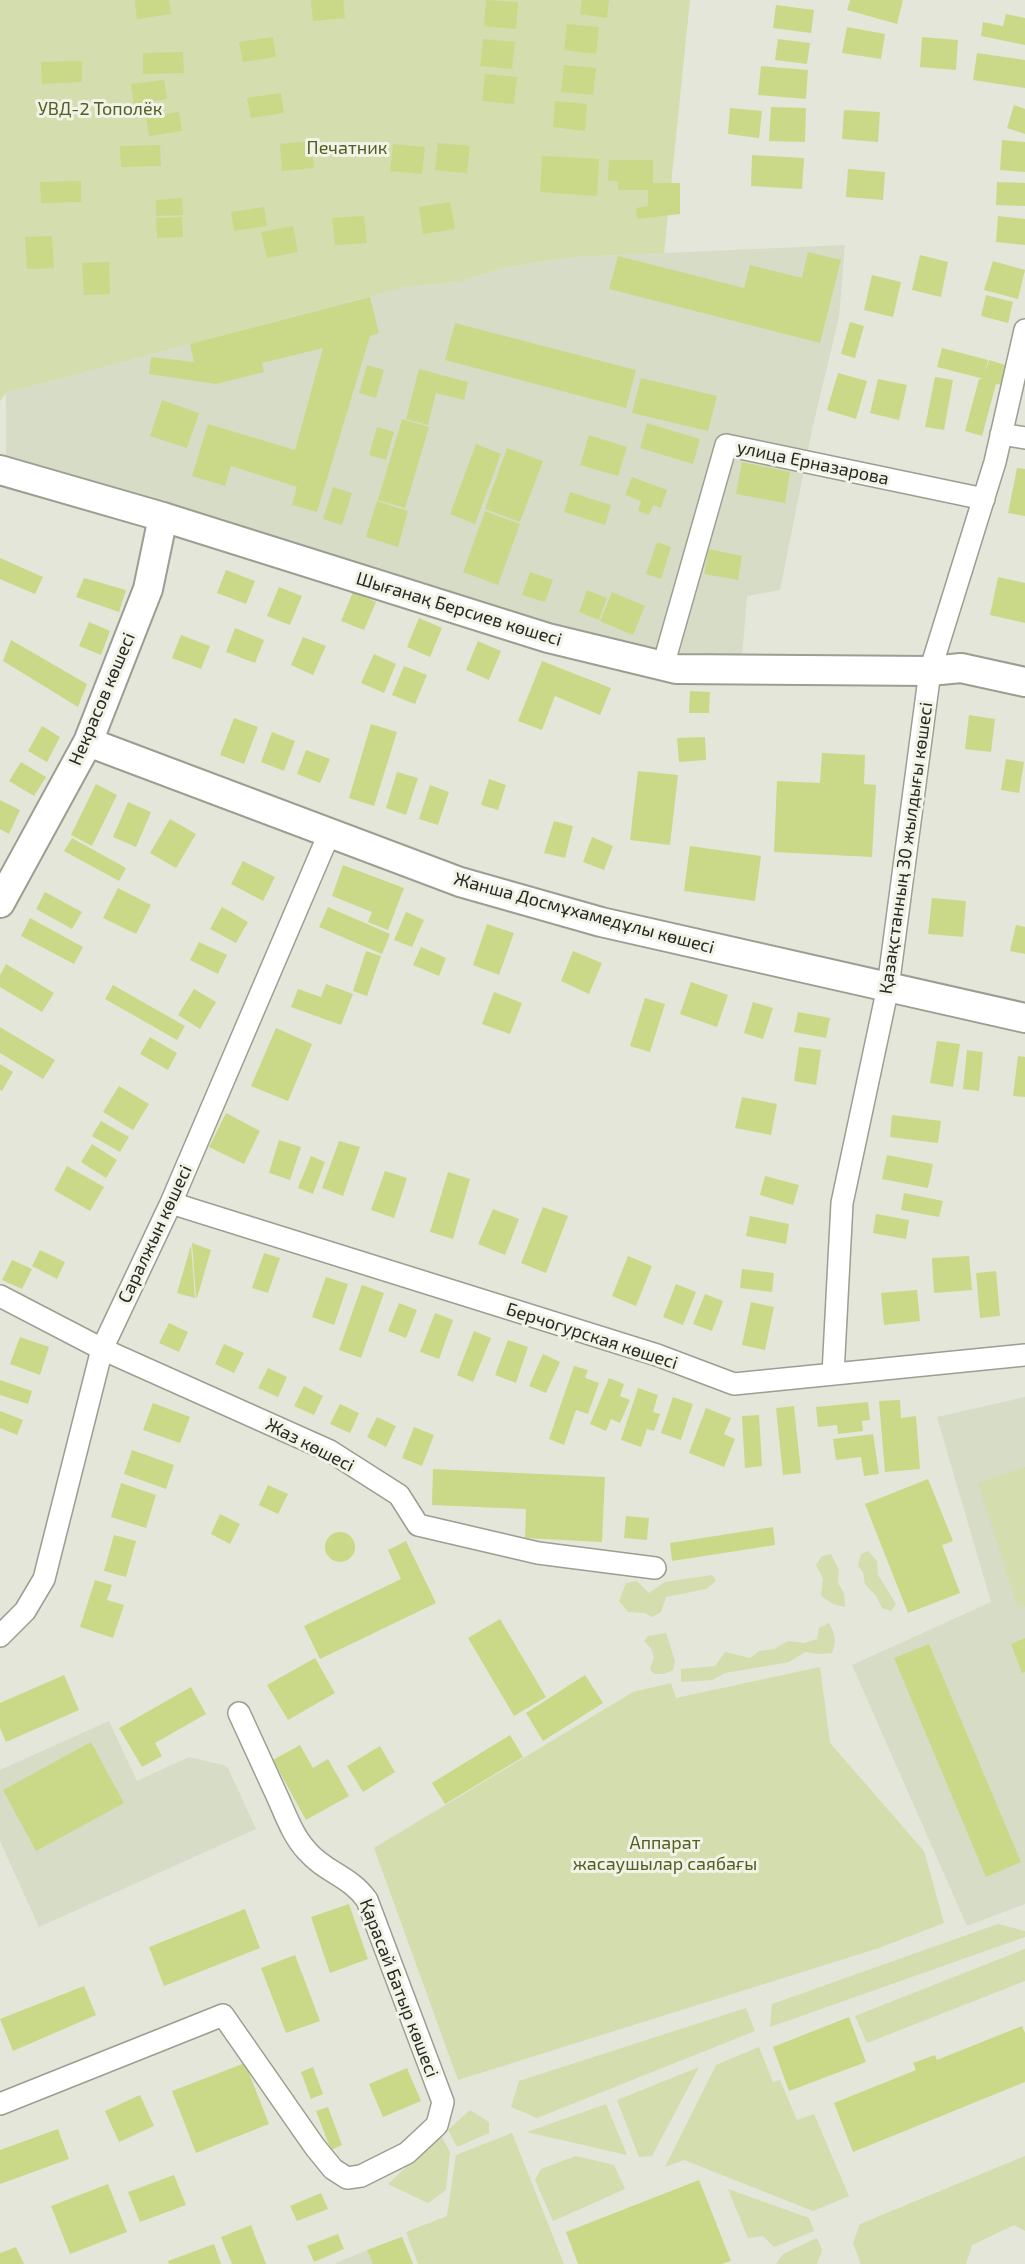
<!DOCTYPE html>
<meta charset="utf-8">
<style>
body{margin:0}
canvas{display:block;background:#e3e6d8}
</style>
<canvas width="1025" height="2264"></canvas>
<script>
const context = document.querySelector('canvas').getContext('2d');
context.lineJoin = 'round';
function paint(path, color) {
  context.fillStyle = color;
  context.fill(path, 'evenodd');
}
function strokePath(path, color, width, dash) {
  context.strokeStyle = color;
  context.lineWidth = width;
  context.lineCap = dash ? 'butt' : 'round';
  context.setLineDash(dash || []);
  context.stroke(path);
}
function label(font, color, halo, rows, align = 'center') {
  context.font = font + ' "Exo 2",sans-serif';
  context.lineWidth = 6;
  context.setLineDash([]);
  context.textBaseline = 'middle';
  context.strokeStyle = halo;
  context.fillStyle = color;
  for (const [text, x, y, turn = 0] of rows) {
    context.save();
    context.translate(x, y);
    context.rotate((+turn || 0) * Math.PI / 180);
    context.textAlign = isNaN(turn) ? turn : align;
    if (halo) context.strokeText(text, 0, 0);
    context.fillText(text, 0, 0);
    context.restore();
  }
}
paint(new Path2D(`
 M845,245l-6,72 -27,113 -32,160 -33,6 -6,74 -78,-4 -657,-194v-79l399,-106 53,-5 49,-15 67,-10z
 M1025,1397v507l-58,22 -115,-261 139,-63 -54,-185z
 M109,1721l28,60 52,-24 38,9 29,63 -217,98 -39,-86v-71z
 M402,2237l11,27h-79l33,-14z`), '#d7dcc7');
paint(new Path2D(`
 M0,0h690l-26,253 -90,4 -67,10 -49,15 -53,5 -399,106 -6,8z
 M1025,1467v139l-7,2 -40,-125z
 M868,1551l9,10 1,14 18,29 -5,7 -9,-3 -6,-12 -11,-12 -2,-12 -5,-6 3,-12z
 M831,1554l8,16 -1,13 6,10 1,14 -12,-3 -12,-8 2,-17 -7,-14 6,-9z
 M712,1575l4,6 -10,8 -40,8 -5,15 -9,5 -7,-4 -17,-1 -9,-11 7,-18 11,-2 12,12 16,-11z
 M829,1623c6,11 8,18 3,30l-13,1 -14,-2 -16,10 -64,11 -13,7 -31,2v-13l34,-3 10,-14 25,6 9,-7 15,-2 14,-8 16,2 13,-4 2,-11z
 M666,1633l9,28 -2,9 -9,4h-10l-4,-5 4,-12 -3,-9 -7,-7 4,-5z
 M820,1667l10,76 94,108 20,72 -65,25 -421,132 -84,-232 259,-156 38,-9 5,15z
 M998,1924l27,7v6l-255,90 2,-23z
 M1025,1949v32l-158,62 -12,-27z
 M746,2008l9,23 -218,87 -26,-11 8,-26z
 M759,2047l14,35 7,-2 17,40 17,-6 35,82 -36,15 -129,-51 -19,7 51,-102z
 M699,2067l-47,89 -13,1 -22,-57z
 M606,2104l21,51 -100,-23z
 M470,2110l19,12v11l-32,14 -9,-17z
 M512,2133l52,131h-146l-12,-32 41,-16 9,-61z
 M441,2135l9,17 -4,38 -18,13 -40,-19z
 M576,2156l38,9 11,24 -72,32 -18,-41 6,-11z
 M1025,2156v75l-11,-6 -42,20 -6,19h-105l-8,-21 7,-19z
 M728,2189l81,29 5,13 -40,16 -11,-11 -15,2z
 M817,2238l5,12 -5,14h-41l7,-10z`), '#d3ddad');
paint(new Path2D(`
 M135,0h34l2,14 -34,5z
 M311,0h32l2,18 -32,3z
 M486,0l32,2 -2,27 -32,-3z
 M582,0h27l-2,18 -27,-4z
 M850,0h53l-6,24 -50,-14z
 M776,5l38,5 -3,23 -38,-5z
 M1006,14l19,4v27l-44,-9 2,-14 20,4z
 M567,24l32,3 -3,27 -32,-4z
 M847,27l38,7 -4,25 -39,-6z
 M273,37l3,20 -33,5 -4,-20z
 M922,37l36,3 -2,30 -36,-3z
 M483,39l32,3 -3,27 -32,-3z
 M778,39l32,4 -3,21 -32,-4z
 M183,52l1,21 -41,1v-21z
 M977,53l48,7v28l-52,-8z
 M82,61v21l-40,2 -1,-22z
 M564,65l32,3 -3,27 -32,-3z
 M761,66l47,4 -2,29 -48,-4z
 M485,74l32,3 -3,27 -32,-3z
 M164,80l3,19 -33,5 -3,-20z
 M281,93l3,20 -33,5 -4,-20z
 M555,101l32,3 -2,27 -32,-4z
 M1014,105l11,4v25l-18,-6z
 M771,107l35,1 -1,34 -36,-1z
 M730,108l32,3 -3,27 -31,-4z
 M844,110l36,2 -2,30 -36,-3z
 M179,112l3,19 -33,5 -3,-19z
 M1002,140l23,2v30l-25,-2z
 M311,141l3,27 -32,3 -2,-27z
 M438,143l32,3 -3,27 -32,-3z
 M393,144l32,3 -3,27 -32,-3z
 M160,145l1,21 -40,1 -1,-21z
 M752,155l52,3 -2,31 -51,-3z
 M542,156l57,3 -2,37 -57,-4z
 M609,160h44v23h27v31l-43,5 -1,-11 12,-2v-16h-30v-9h-10z
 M848,169l37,3 -2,28 -37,-3z
 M81,181v21l-40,1 -1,-21z
 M997,182l28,1v23l-29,-1z
 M182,198l1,17 -27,1v-16z
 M450,202l5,27 -32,5 -4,-27z
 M264,207l3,19 -33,5 -3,-19z
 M364,216l3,27 -32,2 -3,-27z
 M998,216l27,3v26l-29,-3z
 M182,217l1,20 -26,1 -1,-20z
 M293,226l5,26 -31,6 -6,-26z
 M52,236l2,32 -27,1 -2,-32z
 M808,252l33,8 -21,83 -211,-54 9,-33 126,32 6,-23 52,13z
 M920,255l28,7 -7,35 -29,-7z
 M993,261l32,9 -7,29 -34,-9z
 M109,262l1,32 -26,1 -2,-32z
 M872,275l29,7 -8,35 -29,-7z
 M986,295l27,7 -5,21 -27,-7z
 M370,297l9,36 -9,3 -53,176 -25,-7 5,-18 -66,-21 -6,20 -33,-10 16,-52 87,26 28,-102 -61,15 2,9 -48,12 -67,-10 2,-17 43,5 -4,-18z
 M850,322l14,4 -9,32 -14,-4z
 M455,323l181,47 -10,38 -181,-48z
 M942,348l46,12 -3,13 4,-13 20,6 -6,19 -7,-1 -14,52 -17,-5 14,-52h5l-47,-12z
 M367,365l17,5 -8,28 -17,-5z
 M419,369l49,13 -4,18 -28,-7 -8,32 -22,-6z
 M838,373l29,8 -11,38 -29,-9z
 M935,377l18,3 -9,50 -19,-3z
 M641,378l76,18 -9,35 -76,-18z
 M878,379l29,6 -8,35 -29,-7z
 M162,400l37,13 -12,35 -37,-12z
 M402,419l27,8 -24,81 -27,-8z
 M647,423l53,16 -7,25 -53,-16z
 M377,427l17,5 -8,28 -17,-5z
 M589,435l38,12 -9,29 -38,-11z
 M476,444l25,10 -26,70 -25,-10z
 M507,448l36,13 -23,61 -35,-13z
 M742,462l48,10 -5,31 -49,-9z
 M1017,468l8,1v47l-17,-3z
 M632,477l35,13 -6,18 -8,-3 -4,10 -11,-4 3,-10 -16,-6z
 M333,487l19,6 -10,32 -19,-6z
 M570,492l41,13 -6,20 -41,-13z
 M377,501l31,10 -10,36 -32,-10z
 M485,511l35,13 -22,61 -35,-13z
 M657,542l14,5 -10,32 -15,-5z
 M709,549l33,7 -4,24 -34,-6z
 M0,558l43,19 -8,17 -35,-15z
 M226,570l29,11 -9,23 -29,-11z
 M530,572l23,8 -8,22 -23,-7z
 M998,577l27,6v40l-35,-8z
 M84,578l42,12 -7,22 -43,-15z
 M279,587l23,9 -12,29 -23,-9z
 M587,590l20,8 -8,22 -20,-8z
 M353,592l23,10 -12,28 -23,-9z
 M612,592l33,14 -12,29 -33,-14z
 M419,618l23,10 -12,29 -23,-10z
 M89,622l21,9 -9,24 -22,-9z
 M235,628l29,12 -9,23 -29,-11z
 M181,635l29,11 -9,23 -29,-11z
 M303,637l23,9 -13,29 -22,-10z
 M11,640l76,44 -9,23 -75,-46z
 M478,641l23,10 -12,29 -23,-10z
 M374,654l22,10 -12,29 -23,-10z
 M542,661l69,27 -11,27 -45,-19 -13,34 -24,-9z
 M404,666l23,9 -12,29 -23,-9z
 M690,691l20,1 -1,21h-20z
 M969,715l26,4 -4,33 -26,-3z
 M234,718l24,9 -14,37 -24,-9z
 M371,724l26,8 -23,74 -25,-8z
 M42,726l18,11 -13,25 -19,-11z
 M272,732l23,9 -11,30 -23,-9z
 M705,737l1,23 -27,2 -2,-24z
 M306,750l24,9 -10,24 -23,-9z
 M822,753l43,2 -1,29 12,1 -4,72 -98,-5 3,-71 43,2z
 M1006,759l18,3 -5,31 -18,-3z
 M21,762l25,15 -12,19 -25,-15z
 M638,771l40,4 -8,70 -40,-5z
 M397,772l21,6 -12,37 -20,-7z
 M489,779l17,6 -8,25 -17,-5z
 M96,784l21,11 -25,51 -21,-11z
 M430,785l19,7 -11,33 -19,-6z
 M0,800l20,10 -11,24 -9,-5z
 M128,802l23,10 -15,35 -23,-10z
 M170,819l26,15 -20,34 -26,-15z
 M554,821l19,5 -8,32 -21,-5z
 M592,837l21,9 -9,24 -21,-8z
 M72,838l54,30 -7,13 -55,-30z
 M690,846l71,10 -6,45 -71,-10z
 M243,861l32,16 -12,24 -32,-17z
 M343,865l61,23 -16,42 -20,-8 4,-10 -40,-16z
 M118,888l33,17 -15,29 -33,-16z
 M45,892l37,20 -10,17 -36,-20z
 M932,898l34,3 -3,36 -35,-3z
 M222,907l26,15 -12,21 -26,-14z
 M328,907l62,27 -8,20 -63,-27z
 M406,912l18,8 -12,27 -18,-7z
 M30,918l53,29 -9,17 -53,-28z
 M487,924l27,9 -15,42 -26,-10z
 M1016,925l9,2v27l-15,-3z
 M199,942l28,13 -9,19 -28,-14z
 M421,947l25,11 -7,18 -26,-11z
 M366,951l15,5 -14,40 -14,-5z
 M573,951l29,12 -13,31 -28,-13z
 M6,964l48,29 -12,19 -42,-25v-12z
 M691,982l37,13 -11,32 -37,-13z
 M326,984l27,10 -12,31 -50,-18 7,-18 23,8z
 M113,985l72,41 -8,14 -72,-41z
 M194,989l22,13 -16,27 -22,-14z
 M494,992l28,11 -12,31 -28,-10z
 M645,998l20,6 -15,48 -20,-6z
 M753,1002l20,6 -10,31 -19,-6z
 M798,1012l32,6 -4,20 -32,-6z
 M0,1027l55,33 -12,19 -43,-26z
 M276,1028l36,16 -24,57 -37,-15z
 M150,1037l27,16 -9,17 -28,-16z
 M937,1041l23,3 -7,43 -23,-4z
 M799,1047l22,3 -5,35 -22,-4z
 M967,1050l16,2 -4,39 -16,-2z
 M1018,1056l7,1v40l-12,-1z
 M0,1064l13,8 -11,19 -2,-1z
 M119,1086l30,18 -16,26 -30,-18z
 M742,1097l35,7 -6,31 -36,-7z
 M226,1113l34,18 -16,33 -35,-17z
 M892,1115l49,6 -3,22 -48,-6z
 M101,1121l28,16 -9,15 -28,-16z
 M279,1140l22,7 -11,33 -21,-7z
 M339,1141l21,6 -17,49 -21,-8z
 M92,1144l25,16 -11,18 -25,-16z
 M887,1155l46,9 -5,24 -46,-9z
 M311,1156l14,6 -12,32 -15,-6z
 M67,1166l37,21 -14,24 -36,-21z
 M385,1171l22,7 -13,40 -23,-8z
 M448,1172l22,7 -17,60 -23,-7z
 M765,1176l34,9 -6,20 -33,-10z
 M904,1193l39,8 -4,16 -38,-7z
 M543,1207l25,9 -22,57 -25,-10z
 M493,1209l26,10 -14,36 -27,-11z
 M876,1214l33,6 -3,19 -33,-6z
 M750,1216l39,8 -3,20 -40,-8z
 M192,1243l19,7 -14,48h-1z
 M191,1245l4,53 -18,-5z
 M40,1250l25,12 -8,17 -25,-13z
 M264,1253l16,5 -12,35 -16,-5z
 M628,1256l24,10 -16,40 -24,-10z
 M969,1256l3,34 -38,3 -2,-35z
 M12,1260l20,9 -10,20 -20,-9z
 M742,1269l32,4 -2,19 -32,-4z
 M996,1271l4,45 -20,2 -4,-45z
 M326,1277l22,7 -14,41 -22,-8z
 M676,1284l20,8 -13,33 -20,-8z
 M362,1285l22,8 -23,65 -22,-8z
 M917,1290l3,31 -36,4 -3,-32z
 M705,1294l18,7 -11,30 -19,-7z
 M751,1302l23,5 -9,43 -23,-5z
 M399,1303l18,7 -11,28 -18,-7z
 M435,1313l18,7 -14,39 -19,-7z
 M169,1323l19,9 -9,20 -20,-9z
 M474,1331l17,7 -18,44 -16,-7z
 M20,1337l29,10 -9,28 -30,-11z
 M508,1340l20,7 -12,36 -21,-8z
 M224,1344l20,9 -10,20 -19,-9z
 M543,1354l17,8 -14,31 -17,-7z
 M574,1366l14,4 -3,8 14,5 -11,31 -12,-4 -12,35 -15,-6z
 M268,1368l19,9 -9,20 -20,-9z
 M609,1378l15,6 -4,12 10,4 -10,23 -9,-4 -5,12 -16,-7z
 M0,1380l32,11 -4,13 -28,-9z
 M304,1386l19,10 -9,19 -20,-9z
 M638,1388l20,7 -5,17 7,2 -6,17 -7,-2 -6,18 -20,-7z
 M673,1397l20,7 -12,36 -20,-7z
 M900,1400l1,18 15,-2 4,53 -35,3 -6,-71z
 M868,1402l2,18 -8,1 1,10 -25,3 -1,-9 -19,2 -2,-20z
 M153,1403l37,14 -10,26 -37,-13z
 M340,1404l19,9 -9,20 -20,-9z
 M794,1406l7,67 -18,2 -7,-67z
 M706,1408l25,10 -7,16 11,5 -11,28 -35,-14z
 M0,1411l23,9 -6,15 -17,-7z
 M759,1415l3,51 -17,2 -3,-52z
 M377,1417l19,9 -10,21 -19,-10z
 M414,1427l20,8 -12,31 -20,-8z
 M873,1434l6,40 -15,2 -3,-19 -25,3 -3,-21z
 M132,1450l42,15 -8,24 -42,-15z
 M433,1469l172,8 -3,65 -77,-4 1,-29 -94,-4z
 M928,1479l25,62 -11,4 18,48 -52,20 -43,-109z
 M121,1483l35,12 -10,33 -35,-11z
 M268,1485l20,9 -10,20 -19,-9z
 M220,1514l20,10 -10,20 -19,-10z
 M626,1516l23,2 -2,22 -23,-2z
 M773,1527l2,18 -103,16 -2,-18z
 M325 1547a15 15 0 1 1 30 0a15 15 0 1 1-30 0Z
 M114,1535l22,6 -10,36 -22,-6z
 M406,1541l30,62 -116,56 -16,-33 97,-47 -13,-29z
 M95,1580l17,5 -5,15 17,5 -11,33 -33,-11z
 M500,1619l46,78 -32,19 -46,-78z
 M1025,1638v34l-3,1 -11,-29z
 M929,1644l92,218 -35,15 -92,-219z
 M315,1658l20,35 -47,27 -21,-35z
 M64,1675l15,35 -73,32 -6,-14v-25z
 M585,1675l18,28 -60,38 -17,-28z
 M191,1687l15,27 -51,29 7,13 -20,11 -23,-39z
 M510,1735l13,22 -78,47 -13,-21z
 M91,1742l33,61 -88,48 -33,-61z
 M300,1745l13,23 15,-9 21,37 -43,24 -33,-60z
 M380,1746l15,26 -32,20 -16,-26z
 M349,1904l19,55 -38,14 -19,-56z
 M245,1909l15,39 -96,38 -15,-39z
 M295,1955l25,66 -34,12 -25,-65z
 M84,1986l12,29 -83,36 -13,-32z
 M849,2017l17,45 -77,29 -16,-44z
 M1022,2026l3,7v49l-172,70 -19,-49 82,-33 -3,-7 22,-8 2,5z
 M245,2063l24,61 -73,29 -24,-62z
 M313,2067l10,27 -12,5 -10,-27z
 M407,2068l14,33 -38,16 -14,-33z
 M140,2095l14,31 -35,16 -14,-31z
 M328,2107l14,38 -11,5 -15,-39z
 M58,2129l11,30 -69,25v-34z
 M174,2175l12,30 -46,17 -12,-30z
 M699,2180l32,81 -9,3h-144l-12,-32z
 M108,2184l19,48 -57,22 -19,-48z
 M321,2193l7,16 -31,12 -7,-15z
 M251,2225l15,39h-34l-11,-27z
 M338,2234l6,15 -30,13 -7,-16z
 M402,2237l11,27h-40l-6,-14z
 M214,2244l7,20h-52l-1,-3z
 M16,2247l8,17h-24v-11z`), '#cad988');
const street = new Path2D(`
 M1001,434l24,4
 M663,666l63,-221 258,54
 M171,1203l486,152 77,29 291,-29
 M0,1296l102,53 228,102 69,44 19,30 120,28 117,15
 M833,1374l9,-171 46,-216 42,-316 65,-209 30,-132
 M0,1636l25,-25 19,-32 58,-230 69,-146 158,-369
 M0,2104l223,-89 92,132 18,22 14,9 14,-2 46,-23 30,-28 6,-23 -76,-202c-18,-25 -41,-27 -60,-49 -14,-15 -21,-35 -29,-53 -13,-28 -26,-57 -39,-85`);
const secondary = new Path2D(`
 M0,470l163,47 385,121 128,31 254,2 31,-3 64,14
 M88,742l372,140 141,40 424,96
 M0,903l88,-161 60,-153 15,-72`);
strokePath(street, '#9b9e91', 24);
strokePath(secondary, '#9b9e91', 32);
strokePath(street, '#fff', 21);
strokePath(secondary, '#fff', 28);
label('18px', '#545d23', '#f0f3e5', [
 ["УВД-2 Тополёк",100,109],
 ["Печатник",347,148],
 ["Аппарат",665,1843],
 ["жасаушылар саябағы",665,1864]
]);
label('18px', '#272823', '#f0f3e5', [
 ["улица Ерназарова",813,463,12],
 ["Шығанақ Берсиев көшесі",459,609,17],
 ["Некрасов көшесі",102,699,-67],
 ["Қазақстанның 30 жылдығы көшесі",906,848,-82],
 ["Жанша Досмұхамедұлы көшесі",584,913,15],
 ["Саралжын көшесі",155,1234,-65],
 ["Берчогурская көшесі",592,1336,18],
 ["Жаз көшесі",310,1445,27],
 ["Қарасай Батыр көшесі",399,1988,69]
]);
</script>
